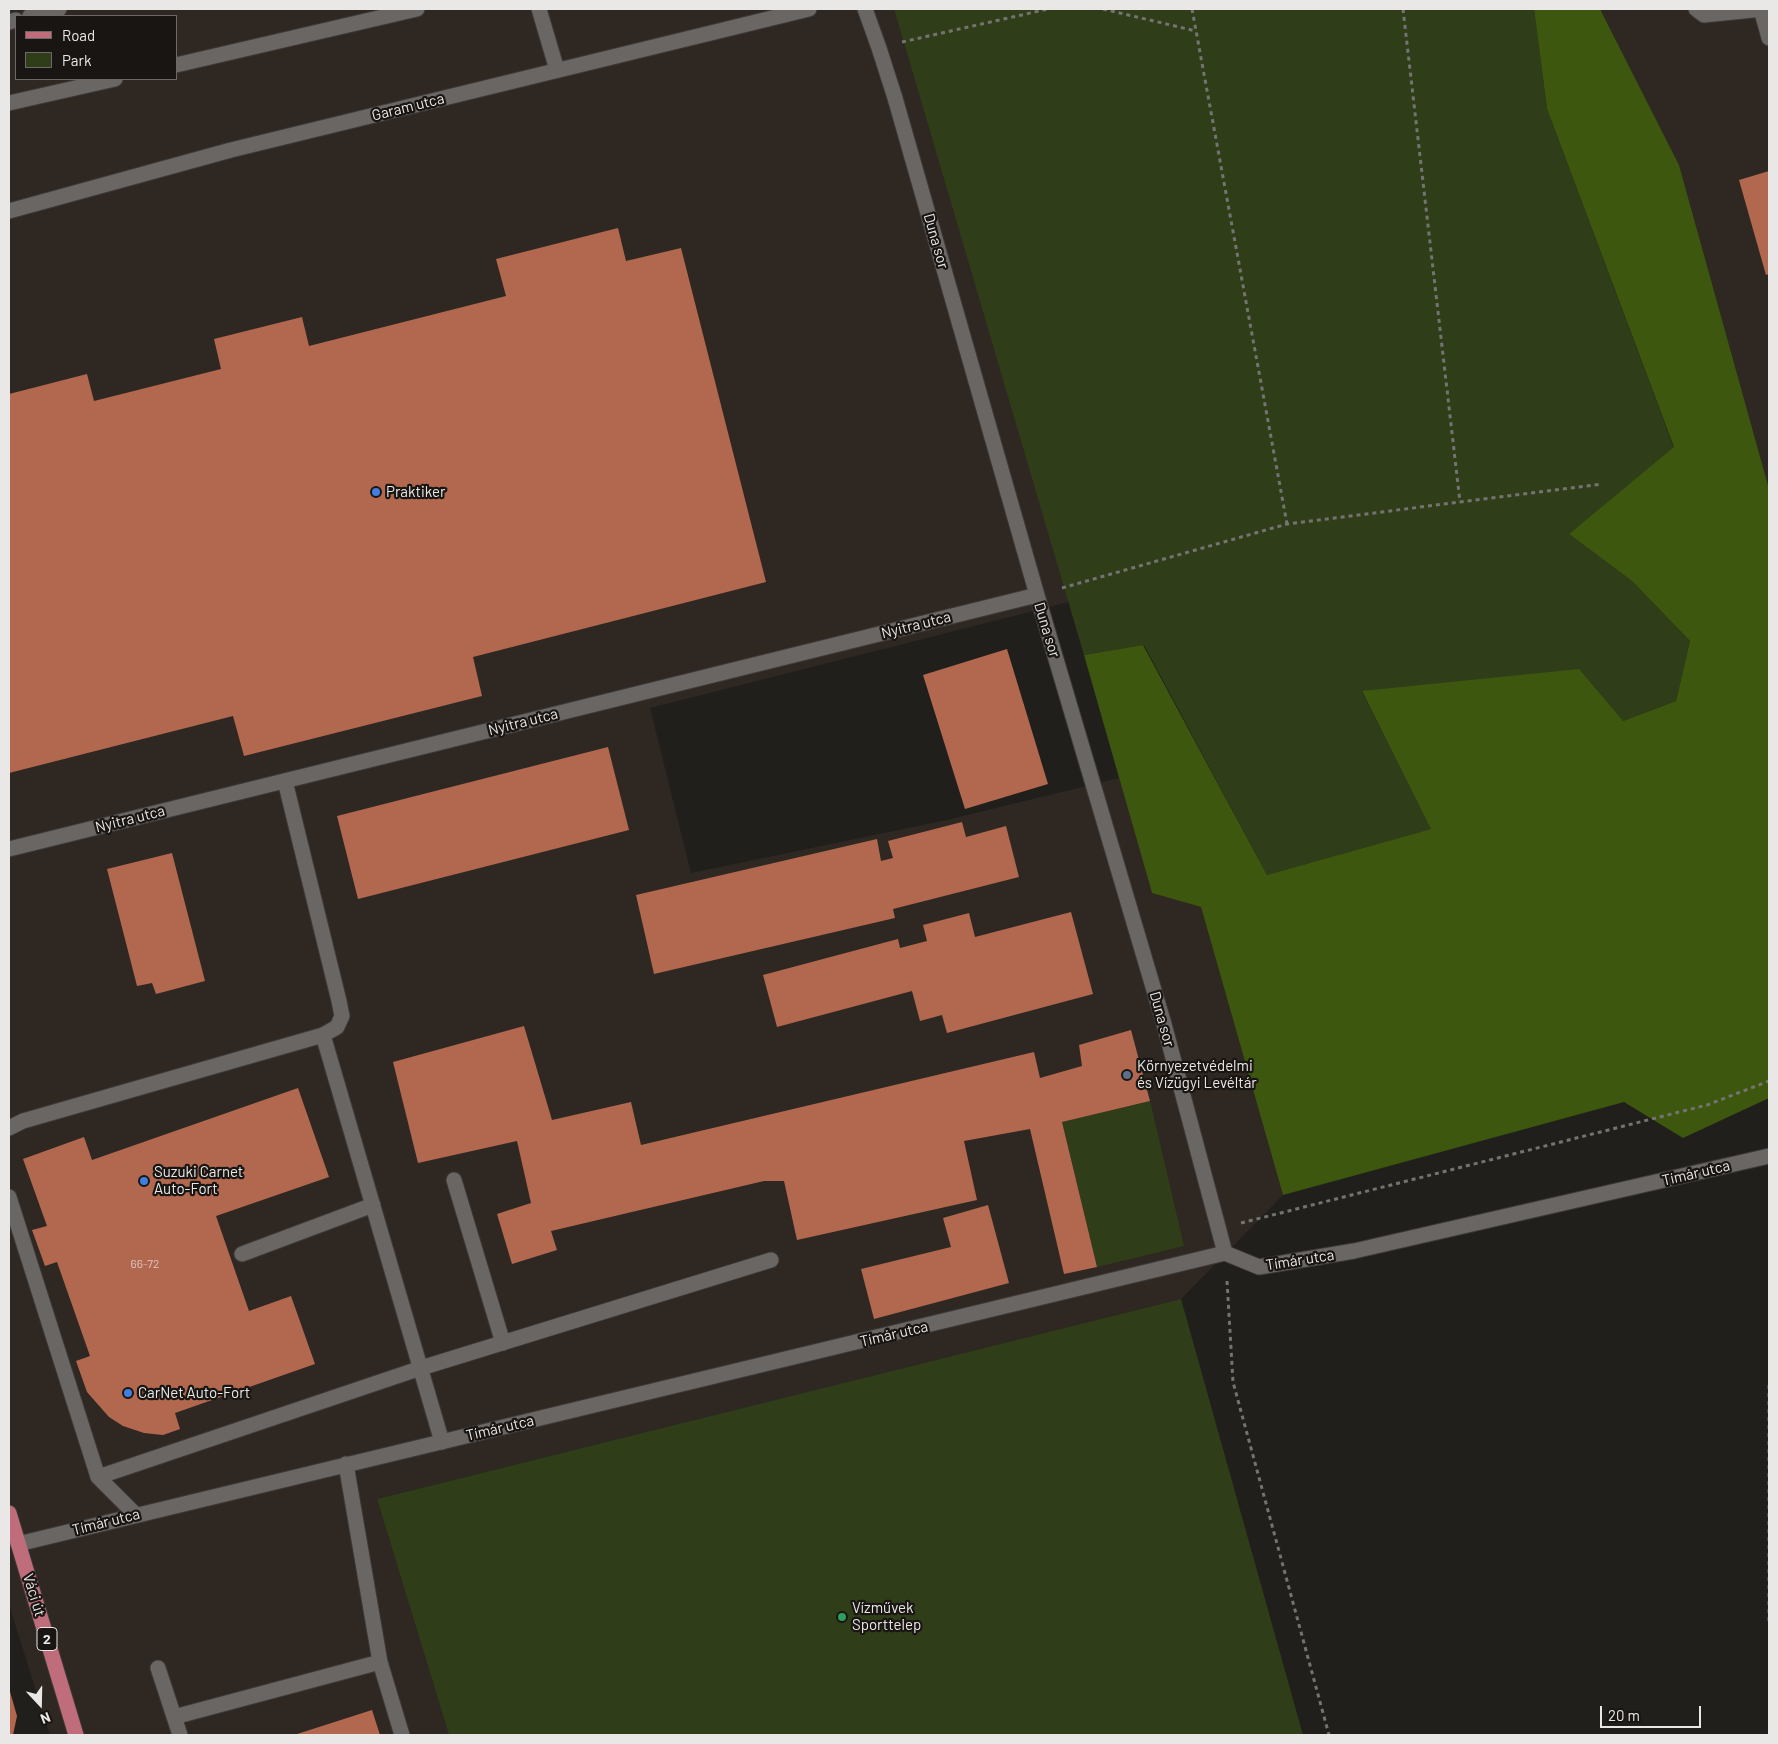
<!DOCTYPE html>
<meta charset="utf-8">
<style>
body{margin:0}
#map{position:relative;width:1778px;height:1744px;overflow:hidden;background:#211f1c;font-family:Barlow,sans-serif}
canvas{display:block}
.frame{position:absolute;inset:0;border:10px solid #eae8e7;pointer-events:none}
.legend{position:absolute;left:15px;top:15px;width:162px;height:65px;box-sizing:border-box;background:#181513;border:1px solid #6c6968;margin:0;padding:6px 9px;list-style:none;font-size:15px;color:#eae8e7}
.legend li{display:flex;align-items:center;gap:10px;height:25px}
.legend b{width:25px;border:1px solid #6c6968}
.north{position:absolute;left:15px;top:1679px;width:50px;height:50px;-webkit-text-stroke:4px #181513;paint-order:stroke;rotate:159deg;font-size:14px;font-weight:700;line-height:20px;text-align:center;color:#eae8e7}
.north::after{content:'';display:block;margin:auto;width:18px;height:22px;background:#eae8e7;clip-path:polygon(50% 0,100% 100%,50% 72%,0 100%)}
.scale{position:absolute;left:1600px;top:1706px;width:101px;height:22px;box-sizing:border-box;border:2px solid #eae8e7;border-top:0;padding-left:6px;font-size:15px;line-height:18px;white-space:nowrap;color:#eae8e7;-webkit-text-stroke:4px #181513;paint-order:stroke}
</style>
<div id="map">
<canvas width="1778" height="1744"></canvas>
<div class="frame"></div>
<ul class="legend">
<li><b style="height:6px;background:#bf6d7b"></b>Road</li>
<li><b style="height:14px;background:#2f3e18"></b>Park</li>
</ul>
<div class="north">N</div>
<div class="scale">20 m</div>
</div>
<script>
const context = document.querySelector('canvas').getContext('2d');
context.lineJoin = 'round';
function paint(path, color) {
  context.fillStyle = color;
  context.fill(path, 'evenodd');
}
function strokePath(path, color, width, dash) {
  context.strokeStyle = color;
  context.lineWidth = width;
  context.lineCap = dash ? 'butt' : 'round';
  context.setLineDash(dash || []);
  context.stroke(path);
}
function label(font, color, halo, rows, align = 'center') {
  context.font = font + ' Barlow,sans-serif';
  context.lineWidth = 4.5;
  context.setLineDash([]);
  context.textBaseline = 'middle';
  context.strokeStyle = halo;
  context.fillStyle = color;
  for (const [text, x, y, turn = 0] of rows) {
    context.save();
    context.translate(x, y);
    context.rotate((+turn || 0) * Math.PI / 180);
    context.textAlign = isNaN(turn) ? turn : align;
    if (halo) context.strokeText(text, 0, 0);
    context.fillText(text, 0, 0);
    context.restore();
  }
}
paint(new Path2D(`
 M9,9h885l175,593 -419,106 41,165 256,-53 172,-42 33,115 49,14 82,288 -102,104 -804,200 72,236h-399l-41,-130zM16,16h160v63h-160z
 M1600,9h169v480l-90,-324z`), '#2f2822');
paint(new Path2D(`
 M894,9h640l13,100 127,339 -105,86 63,47 58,60 -14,60 -53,20 -261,-29 70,137 -165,46 -123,-230 -60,10z
 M1150,1101l34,145 -87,21 -35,-145z
 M1181,1299l122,436h-854l-72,-236z`), '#2f3e18');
paint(new Path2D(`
 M1534,9h66l79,156 90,324v609l-86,40 -59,-36 -341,93 -82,-288 -49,-14 -68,-238 59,-10 124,230 164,-46 -69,-138 217,-22 44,52 53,-20 14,-60 -58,-60 -63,-47 105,-87 -127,-338z`), '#3d570f');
paint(new Path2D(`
 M1769,171v103l-3,1 -27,-95z
 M618,228l8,33 55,-13 85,334 -293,75 9,39 -238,60 -11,-40 -224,57v-379l78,-20 7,27 127,-32 -7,-30 88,-22 7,29 197,-50 -10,-37z
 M1007,649l41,135 -83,25 -42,-134z
 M608,747l21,83 -271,69 -21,-83z
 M962,822l4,15 40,-11 13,51 -126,32 2,9 -241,56 -18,-79 241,-56 4,22 12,-3 -5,-17z
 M172,853l33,128 -49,13 -4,-11 -15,3 -30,-117z
 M1071,912l22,82 -146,39 -5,-18 -22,6 -8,-30 -135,36 -14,-52 135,-36 2,9 27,-7 -4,-16 46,-12 6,24z
 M524,1026l28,94 79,-18 10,43 393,-93 6,26 42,-12 -3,-21 52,-15 19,71 -88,21 35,145 -33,7 -34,-145 -66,12 13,59 -180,40 -13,-59h-20l-213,50 6,19 -45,14 -15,-50 34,-11 -14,-62 -99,22 -25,-101z
 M298,1088l31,89 -113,39 33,95 42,-15 24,68 -140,49 5,16 -17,6 -19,-2 -21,-7 -14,-9 -22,-25 -11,-31 14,-5 -33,-94 -12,4 -13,-36 15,-4 -24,-67 61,-22 8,23z
 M988,1205l21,78 -135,36 -13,-50 90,-22 -8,-29z
 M9,1688l8,28 -4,19h-4z
 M372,1710l8,25h-86z`), '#b1684f');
const lane = new Path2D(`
 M539,9l18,61
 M1696,9l8,6 59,-6
 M1761,9l8,29
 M30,16l29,-7
 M9,22l7,-2
 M176,65l241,-56
 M9,103l106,-24
 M323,1035l119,407
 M9,1128l14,-7 300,-86 14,-8 5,-11 -3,-15 -54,-220
 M454,1180l49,163
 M9,1197l89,280 37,37
 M242,1254l131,-49
 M346,1464l34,198 22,73
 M98,1477l323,-109 350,-108
 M158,1668l22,67
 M174,1717l206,-55`);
const street = new Path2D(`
 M865,9l14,39 16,50 142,497 127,429 61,229
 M9,211l222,-61 578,-141
 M9,849l1028,-254
 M18,1544l1207,-291 34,14 95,-16 415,-95`);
const primary = new Path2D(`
 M9,1513l67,222`);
strokePath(lane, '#3c3938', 17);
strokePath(street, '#3c3938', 17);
strokePath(primary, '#3c3938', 17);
strokePath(new Path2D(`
 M1103,9l93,22
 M1192,9l95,515
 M1403,9l57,493
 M902,42l146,-33
 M1062,588l225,-64 315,-40
 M1241,1223l466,-118 62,-24
 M1227,1281l6,101 96,353
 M1769,1385v236`), '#757371', 3, [4, 4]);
strokePath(lane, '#696664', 15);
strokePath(street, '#696664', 15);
strokePath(primary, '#bf6d7b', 15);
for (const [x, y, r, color] of [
 [376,492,5,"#3f7fe0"],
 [1127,1075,5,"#5c6f8a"],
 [144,1181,5,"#3f7fe0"],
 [128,1393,5,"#3f7fe0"],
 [842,1617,5,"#2e9e5b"]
]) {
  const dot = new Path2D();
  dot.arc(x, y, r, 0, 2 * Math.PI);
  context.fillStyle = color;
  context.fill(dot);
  strokePath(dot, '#181513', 2);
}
label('12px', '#dcc8c1', null, [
 ["66-72",145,1264]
]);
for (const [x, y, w] of [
 [47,1639,20]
]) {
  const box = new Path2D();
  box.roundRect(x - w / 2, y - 11.5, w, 23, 4);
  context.fillStyle = '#181513';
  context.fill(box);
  strokePath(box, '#eae8e7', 1);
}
label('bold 14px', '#eae8e7', null, [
 ["2",47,1639]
]);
label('15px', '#eae8e7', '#181513', [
 ["Garam utca",408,107,-14],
 ["Duna sor",936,241,74],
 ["Nyitra utca",916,625,-14],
 ["Duna sor",1047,630,73],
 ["Nyitra utca",523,722,-14],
 ["Nyitra utca",130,819,-14],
 ["Duna sor",1162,1019,74],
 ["Tímár utca",1696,1173,-13],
 ["Tímár utca",1300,1260,-9],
 ["Tímár utca",894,1334,-13],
 ["Tímár utca",500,1428,-13],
 ["Tímár utca",106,1522,-14],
 ["Váci út",34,1595,73]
]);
label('15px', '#eae8e7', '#181513', [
 ["Praktiker",386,492],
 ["Környezetvédelmi",1137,1066],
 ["és Vízügyi Levéltár",1137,1083],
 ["Suzuki Carnet",154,1172],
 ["Auto-Fort",154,1189],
 ["CarNet Auto-Fort",138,1393],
 ["Vízművek",852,1608],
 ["Sporttelep",852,1625]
], 'left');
</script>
